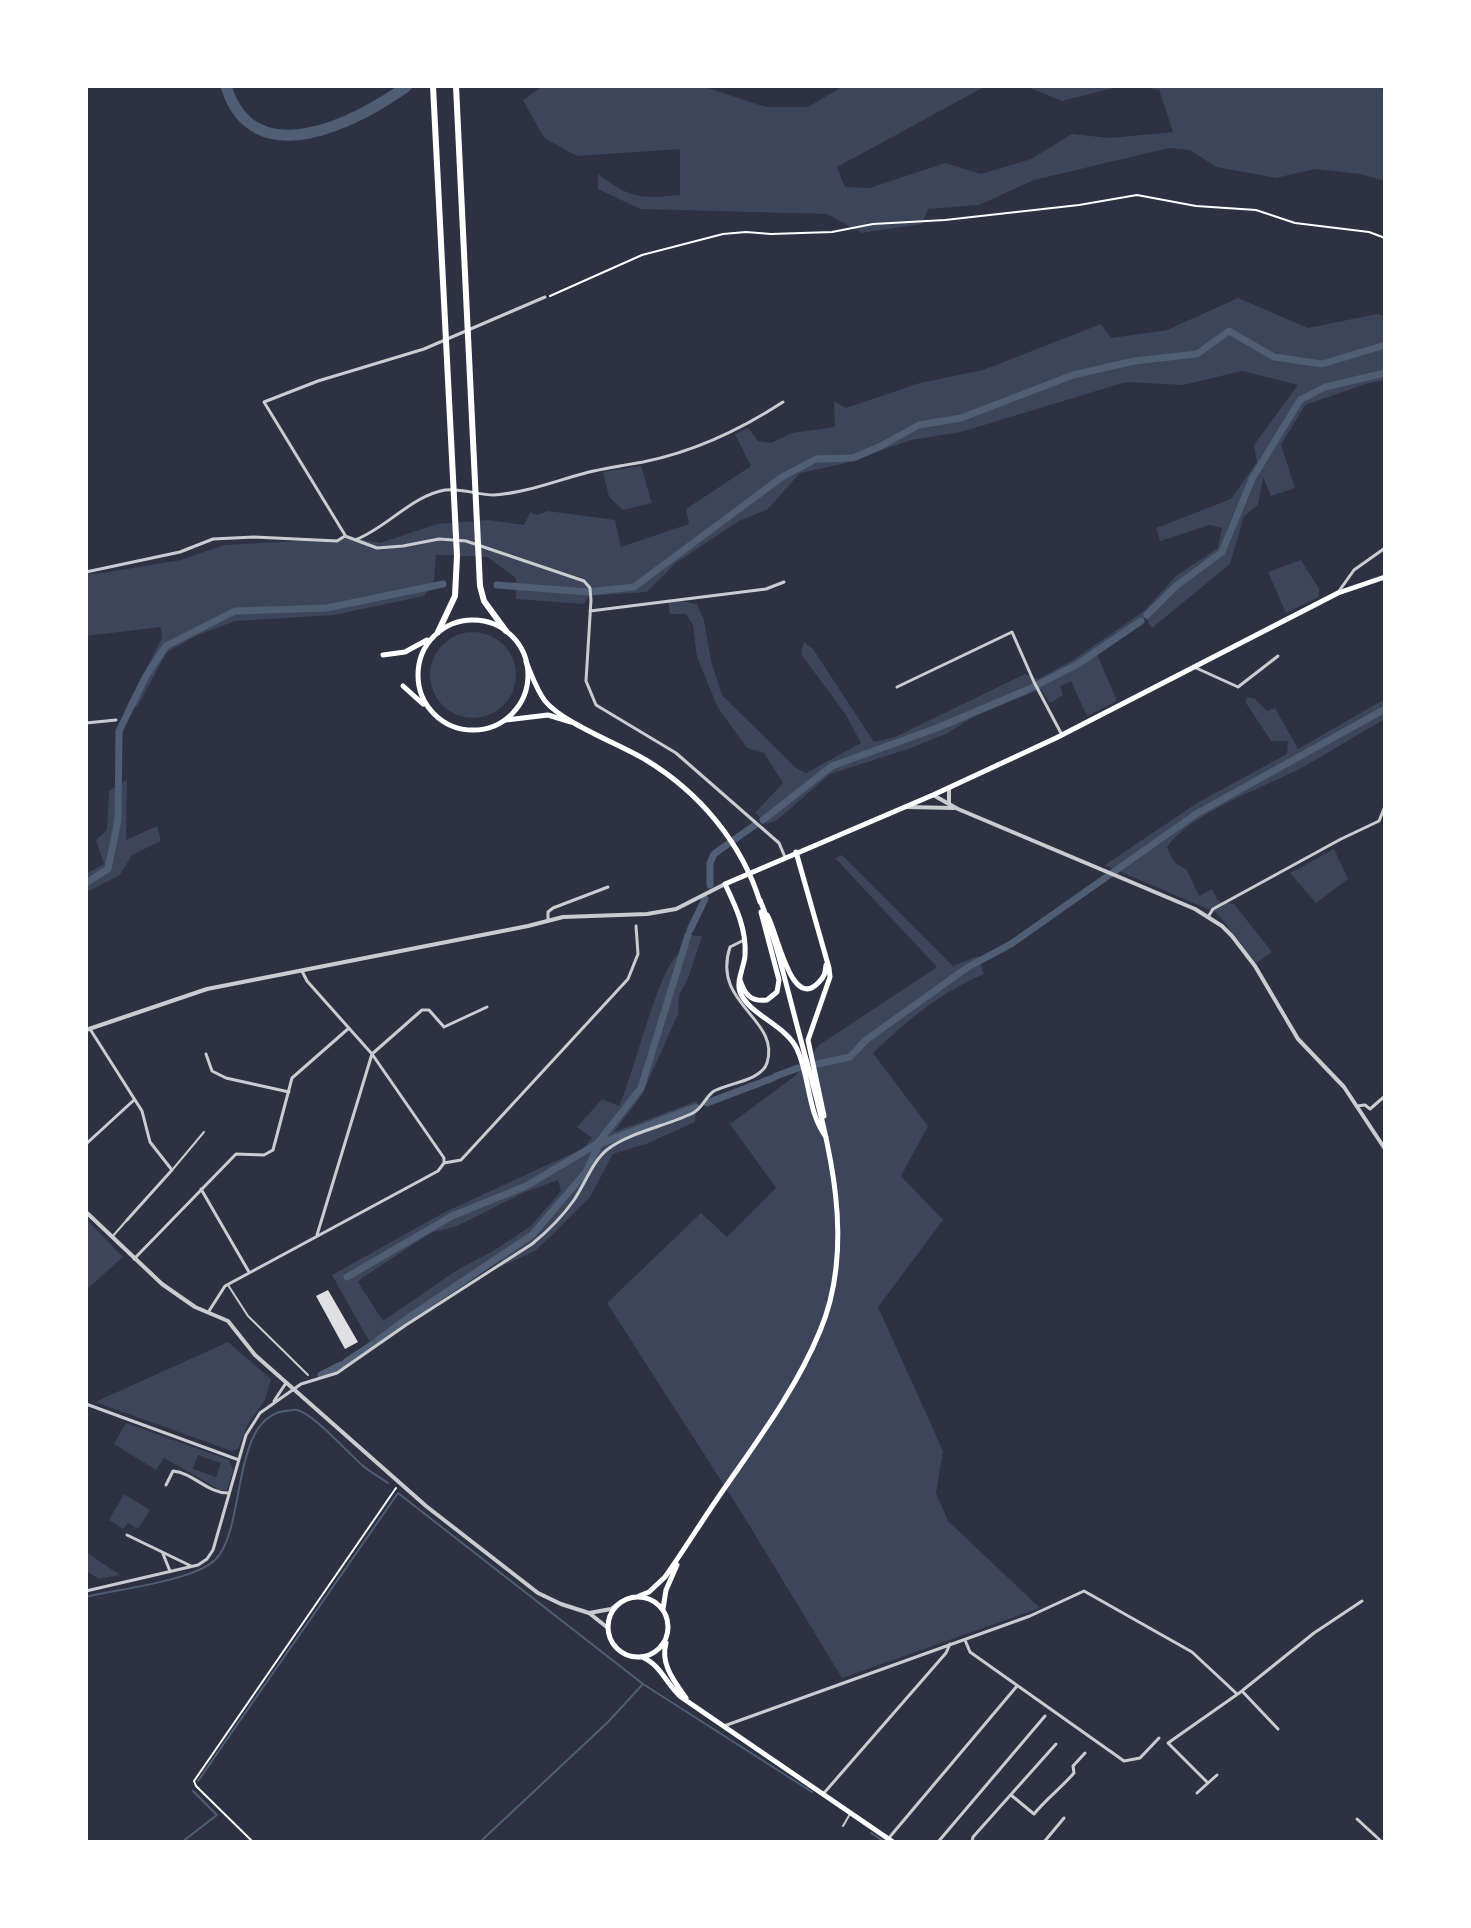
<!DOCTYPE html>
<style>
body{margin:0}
#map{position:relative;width:1471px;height:1928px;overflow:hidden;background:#2d3142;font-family:Overpass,sans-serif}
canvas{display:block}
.frame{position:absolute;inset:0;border:88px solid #fff;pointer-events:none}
</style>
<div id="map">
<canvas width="1471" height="1928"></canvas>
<div class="frame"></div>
</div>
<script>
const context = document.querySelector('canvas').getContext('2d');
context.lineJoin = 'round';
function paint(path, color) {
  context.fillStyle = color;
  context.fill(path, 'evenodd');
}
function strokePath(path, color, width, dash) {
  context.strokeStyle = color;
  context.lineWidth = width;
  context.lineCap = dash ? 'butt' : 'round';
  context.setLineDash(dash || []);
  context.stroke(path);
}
paint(new Path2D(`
 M543,86h158l65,21h42l35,-21h143l-149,81 8,20 24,1 76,-25 36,11 50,-15 41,-25 38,4 63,-6 -14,-42 -21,-4h238l9,4v91l-25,-7 -45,-5 -39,9 -60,-11 -26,-17 -21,-2 -135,32 -55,25 -51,4 -6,15 -60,9 -35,-19 -187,-5 -42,-20v-15c32,24 41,25 82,21v-46l-103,7 -33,-18 -21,-38z
 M1025,86h97l-60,15z
 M1238,298l70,30 69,-14 8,2v64l-19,4 -61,21 -24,40 14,43 -24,8 -8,-19 -5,28 -14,11 -14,48 -78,64 -6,-10 -49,36 20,47 -30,15 -16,-35 -11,5 3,9 -13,8 -9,-14 -66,27 -27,17 -40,16 -78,25 -53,46 -10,4 -12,-11 28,-30 -19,-30 -17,-5 -29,-40 -21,-51 -4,-32 -7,-11h-16l-2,-15 29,5 7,16 7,41 11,34 74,73 10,5 55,-30 -15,-28 -45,-61 3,-12 9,7 61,93 21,-5 130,-63 13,5 35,-19 71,-49 32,-35 42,-28 4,-20 -12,-3 -50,16 -4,-13 75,-29 26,-37 -3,-17 44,-60 -56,-14 -59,14 -57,-3 -165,50 -50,8 -69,24 -42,9 -32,36 -29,12 -62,41 -30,30 -58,4 -5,8 -68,-5v-21l-29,-21 -51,-2 -2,25 -10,16 -90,19 -99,6 -37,14 -31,17 -30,55h-11l36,-69 -1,-11 -75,9v-62l16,-1 79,-13 43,-15 130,-7 26,5 57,-19 51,-4 36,5 6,-13 7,3 11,-4 67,9 6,27 68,-23 -3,-15 65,-43 -16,-32 13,-6 10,13 13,2 21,-10 43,-6 -1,-26 12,7 74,-25 63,-13 118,-46 10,14 56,-8z
 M641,466l11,37 -29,7 -14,-13 -6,-25z
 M1301,560l18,29v8l-33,16 -18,-41z
 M430 675a43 43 0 1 1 86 0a43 43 0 1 1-86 0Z
 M1247,697l8,2 12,12 8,-3 23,41 87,-50v20c-27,15 -53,32 -80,47 -39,21 -113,46 -138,81l7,15 13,8 12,26 13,-7 6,12 16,3 38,48 -16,11 -39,-50 -112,-48 92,-62 90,-49 1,-13h-17l-25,-38z
 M127,780l-1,60 31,-14 4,15 -29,14 -12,20 -34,17v-18l18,-10 -8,-24 11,-10 2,-39z
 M1334,849l14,30 -32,24 -26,-30z
 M842,855l111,111 25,-10 6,18c-46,20 -75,45 -111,79l55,73 -27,50 42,44 -65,87 65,144 -7,42 12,28 92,87 -198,70 -102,-168 -133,-207 94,-90 26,24 49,-49 -46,-64 65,-48 24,-31 118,-78 -102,-109z
 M685,935l17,1 -15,45 -8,14 -1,19 -36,81 -28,37 83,-31 -2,21 -49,22 -33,10 -23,43 -40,40 -15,14 -33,15 -1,-6 -129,86 -40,-71 113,-63 137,-63 10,-11 -15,-11 25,-28 17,7c14,-28 40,-142 61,-153zM558,1180l3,11 -30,35 -38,25 -36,19 -74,51 -25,-39 4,-4 69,-45 26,-7 66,-33z
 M86,1219l37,38 -37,33z
 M228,1342l43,37 -6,21 -17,24 -10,25 -6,2 -137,-49z
 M126,1423l103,37 4,10 -6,20h-7l-56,-32 -8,12 -42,-26zM198,1455l23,8 -5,14 -23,-8z
 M124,1494l26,16 -12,19 -10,-6 -5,6 -14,-9z
 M86,1552l34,23 -21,4 -13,-8z`), '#3c4559');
strokePath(new Path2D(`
 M86,1597c32,-8 107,-16 129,-37 32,-31 15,-142 70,-149 1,0 11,-2 12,-1 17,4 51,43 65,55 8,7 17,12 26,18
 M198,1781l200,-288 245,191 169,108
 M871,1833l14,9
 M182,1842l35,-27 -24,-24
 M480,1842l128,-120 34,-37`), '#4f5d75', 2);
strokePath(new Path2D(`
 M497,585l91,7 46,-5 148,-110 34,-18 37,-1 26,-11 40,-22 42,-7 112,-43 61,-14 63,-7 32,-23 45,26 48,7 63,-19
 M1147,615l29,-29 46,-34 30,-73 48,-79 25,-13 60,-14
 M763,820l69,-54 105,-38 92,-39 49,-25 63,-43
 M86,883l22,-14 10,-49 1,-89 27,-55 20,-30 69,-35 92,-3 116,-24
 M710,885v-22l4,-9 41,-29
 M690,930l15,-31
 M817,1064l33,-7 16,-17 102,-73 43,-23 185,-130 189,-105
 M776,1076l22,-8
 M707,1103l66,-25
 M347,1277l105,-61 74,-30 71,-42 44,-56 47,-153
 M378,1340l30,-22 124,-83 54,-63 13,-28 97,-37
 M346,1362l27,-18
 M321,1375l20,-10`), '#4f5d75', 7);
strokePath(new Path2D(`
 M226,86c27,90 131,36 181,0`), '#4f5d75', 11);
paint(new Path2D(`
 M328,1290l30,52 -13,7 -29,-53z`), '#e0e0e3');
strokePath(new Path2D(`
 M550,296l92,-41 81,-21 23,-2 25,2 61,-2 41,-8 72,-4 134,-15 58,-10 59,11 60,4 39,13 74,9 16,6
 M253,1842l-57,-56 -2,-5 202,-293`), '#fff', 2);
strokePath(new Path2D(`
 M173,1169l31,-37
 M112,1237l14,-16
 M228,1285l20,31 60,59
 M843,1826l7,-12`), '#caccd0', 2);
strokePath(new Path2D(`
 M345,535l-81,-133 54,-21 106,-32 121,-52
 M355,540c32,-12 56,-44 90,-50 17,-2 33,5 49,5 32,-2 64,-15 95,-23 18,-4 36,-7 54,-10 50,-10 97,-32 140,-60
 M86,572l94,-20 33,-13 41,-2 83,4 8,-5 32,12 26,-2 36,-7 27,2 118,40 6,7 1,12 -5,81 10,24 80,48 103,90 6,14
 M1339,591l15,-21 31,-22
 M590,611l176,-22 18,-7
 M1194,667l44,20 40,-31
 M897,687l115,-55 22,50 28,53
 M86,723l30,-3
 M1208,917l5,-8 128,-70 38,-18 6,-15
 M548,921v-9l5,-4 55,-21
 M90,1029l52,82 8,31 22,28 -45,50
 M206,1054l6,17 14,7 63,14
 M1357,1106l8,-1 5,4 15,-13
 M86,1144l48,-44
 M444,1163l17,-3 167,-181 10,-25 -2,-28
 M201,1189l48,83
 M317,1235l55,-181 50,-44h7l15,17 43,-20
 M134,1259l102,-105 28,1 9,-5 19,-72 57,-50
 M209,1311l16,-25 213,-115 6,-8v-5l-72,-104 -65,-73 -5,-10
 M274,1401l12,-18
 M86,1404l153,56
 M166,1485l7,-14c21,2 35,23 56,22
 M127,1535l64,31
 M163,1554l7,17
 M86,1591l112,-26 9,-6 6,-9 33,-115 14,-22 41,-29 36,-11 69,-48 126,-81c16,-13 30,-27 42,-44 11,-16 19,-40 34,-51 20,-16 61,-24 85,-36 10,-5 12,-16 21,-22 14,-8 47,-10 53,-28 14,-45 -56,-58 -37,-116l14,-7
 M965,1640l5,12 154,109 16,-3 19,-20
 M1243,1690l71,-57 48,-32
 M724,1726l306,-110 54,-25 108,61 45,42
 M1208,1783l9,-8
 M824,1793l122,-140 4,-9
 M1197,1793l11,-10 -40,-40 74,-52 36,38
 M1011,1795l23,19c12,-15 27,-26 40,-41l-1,-7 12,-13
 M1357,1819l25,23
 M888,1839l129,-153
 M938,1842l107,-126
 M972,1842l1,-5 83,-93
 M1044,1842l20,-24`), '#caccd0', 3);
strokePath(new Path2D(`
 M949,788v16
 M933,795l25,14 237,100 27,17 10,10 23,30 43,73 46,48 41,62
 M907,807l47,1
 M86,1030l121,-41 321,-63 35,-9 84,-3 29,-5 49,-25
 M86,1212l76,72 33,23 33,14 27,34 171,151 112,87 23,11 28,9 19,15
 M589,1613l22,-4 8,-6`), '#caccd0', 4);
strokePath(new Path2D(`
 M526,662c6,13 10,27 19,39 18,22 74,43 101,59 53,32 96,83 114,142
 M506,720l42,-5 23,7
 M796,852l33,116 1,9 -22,63 16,76
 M767,915c10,15 24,98 52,67 6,-6 6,-9 7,-17
 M740,980c5,15 11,22 27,20l10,-8 2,-12 -18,-68
 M826,1137c-19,-26 -16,-60 -29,-88 -11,-24 -48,-34 -57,-57 -4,-11 4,-25 5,-36 2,-26 -9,-49 -20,-72l208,-89 123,-57 282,-145 47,-16
 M639,1596l10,-4 16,-15c21,-30 40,-61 61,-91 34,-49 71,-99 94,-155 40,-95 4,-204 -21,-298 -12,-44 -22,-91 -39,-133
 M608 1627a30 30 0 1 1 60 0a30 30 0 1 1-60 0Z
 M663,1609l3,-19 11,-25
 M666,1643c-6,21 8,38 20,55
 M642,1657c19,8 24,27 39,40l212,145`), '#fff', 5);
strokePath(new Path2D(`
 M418 675a55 55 0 1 1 110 0a55 55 0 1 1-110 0Z
 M383,655l22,-3 22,-12
 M403,686l20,18`), '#fff', 5);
strokePath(new Path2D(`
 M433,86l24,470 -2,40 -17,36
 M456,86l24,500 4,15 22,30`), '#fff', 6);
</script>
